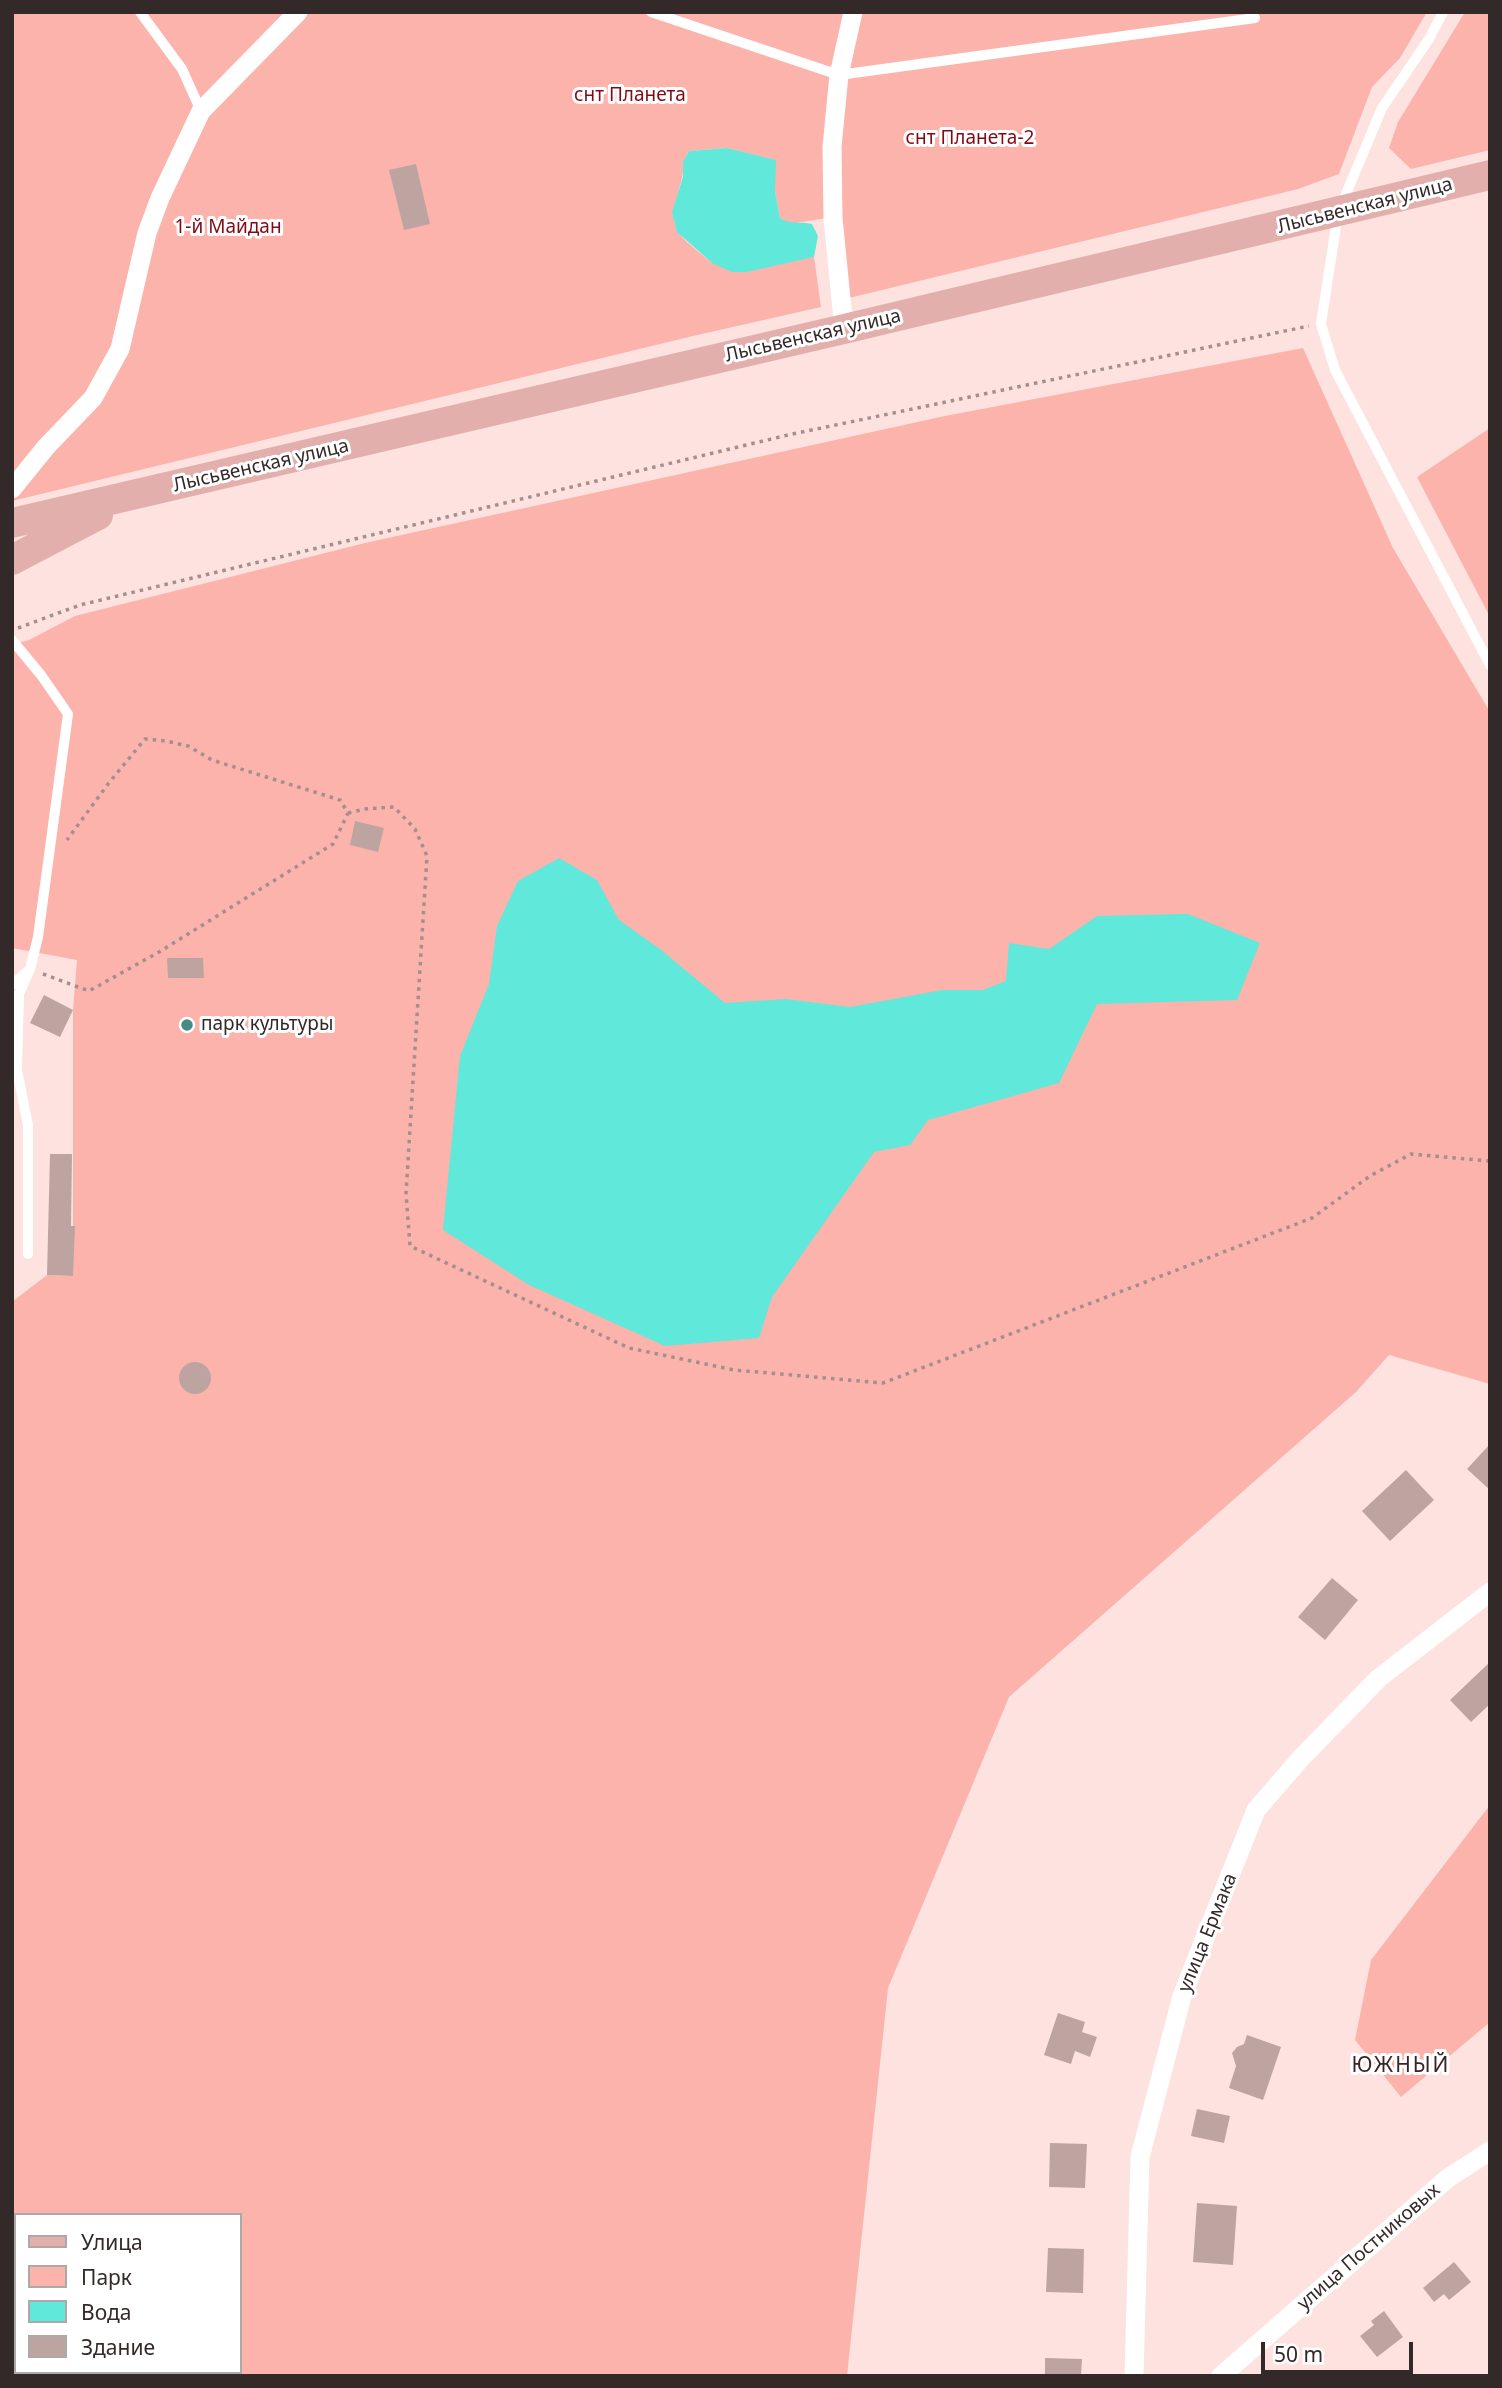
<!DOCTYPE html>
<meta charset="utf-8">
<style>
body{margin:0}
#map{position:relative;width:1502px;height:2388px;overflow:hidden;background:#fee2df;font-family:"Noto Sans",sans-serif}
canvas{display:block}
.frame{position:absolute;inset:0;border:14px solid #332928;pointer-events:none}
.legend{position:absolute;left:14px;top:2213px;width:228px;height:161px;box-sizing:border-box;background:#fff;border:2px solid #ada9a9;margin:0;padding:9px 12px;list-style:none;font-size:21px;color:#332928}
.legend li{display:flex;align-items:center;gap:14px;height:35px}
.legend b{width:35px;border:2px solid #ada9a9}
.scale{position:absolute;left:1261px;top:2342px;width:152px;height:32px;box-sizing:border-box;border:4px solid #332928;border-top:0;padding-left:9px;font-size:21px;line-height:24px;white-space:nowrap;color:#332928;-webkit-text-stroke:5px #fff;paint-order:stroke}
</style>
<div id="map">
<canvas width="1502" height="2388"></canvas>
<div class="frame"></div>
<ul class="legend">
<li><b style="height:9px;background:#e3afac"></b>Улица</li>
<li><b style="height:19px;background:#fcb3ac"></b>Парк</li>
<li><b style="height:19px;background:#60e8da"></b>Вода</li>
<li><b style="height:19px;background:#bea4a1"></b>Здание</li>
</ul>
<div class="scale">50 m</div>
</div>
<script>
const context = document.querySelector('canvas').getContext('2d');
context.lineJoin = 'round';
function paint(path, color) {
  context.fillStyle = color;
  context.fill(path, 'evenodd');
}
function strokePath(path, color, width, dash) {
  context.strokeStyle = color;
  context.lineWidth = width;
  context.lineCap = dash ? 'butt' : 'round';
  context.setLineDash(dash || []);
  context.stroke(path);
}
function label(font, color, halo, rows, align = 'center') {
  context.font = font + ' "Noto Sans",sans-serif';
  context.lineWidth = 6;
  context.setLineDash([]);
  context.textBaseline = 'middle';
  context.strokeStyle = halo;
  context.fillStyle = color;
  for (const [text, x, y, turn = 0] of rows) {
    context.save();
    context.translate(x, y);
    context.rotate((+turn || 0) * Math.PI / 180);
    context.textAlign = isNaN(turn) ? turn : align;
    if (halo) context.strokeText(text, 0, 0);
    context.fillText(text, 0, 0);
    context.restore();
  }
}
paint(new Path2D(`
 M12,12h1415l-27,46 -28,29 -33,87 -41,15 -449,109 -10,-82 -50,8 -9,-6 -5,-27v-31l-48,-12 -38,3c-8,13 -4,18 -8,31 -15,51 -6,49 31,81l80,-2 22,-4 7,50 -128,29 -681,165z
 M1465,12h25v138l-79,19 -22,-21 9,-26z
 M1303,348l90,200 97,164v672l-101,-29 -33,37 -347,305 -121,291 -41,388h-835v-1074l35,-27 26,1v-266l4,-50 -65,-12v-303l17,-5 46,-24 290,-73 580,-127zM16,2215h224v157h-224z
 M1490,428v189l-73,-140z
 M1490,1805v217l-89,75 -46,-57 16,-80z`), '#fcb3ac');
paint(new Path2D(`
 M727,148l49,12 -1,31 5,27c11,7 20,3 32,6l6,12 -4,21 -67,15h-15l-20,-9 -35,-31 -5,-20 11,-35v-15l6,-11z
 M559,858l38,22 22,40 41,29 65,54 61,-4 64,8 92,-17h41l23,-9 3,-38 40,6 48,-33 84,-2h7l72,29 -23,57 -140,4 -38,79 -131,37 -18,25 -36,7 -102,145 -13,41 -94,8 -136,-61 -86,-55 17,-174 29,-72 8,-58 21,-45z`), '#60e8da');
paint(new Path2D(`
 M416,164l14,60 -26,6 -15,-60z
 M355,821l29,7 -6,24 -28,-7z
 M167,958h36l1,20h-36z
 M44,995l29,15 -13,27 -30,-14z
 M50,1154h22l-1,72h4l-2,50 -26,-1z
 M179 1378a16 16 0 1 1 32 0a16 16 0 1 1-32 0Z
 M1490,1444v46l-23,-21z
 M1406,1470l28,30 -44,41 -28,-30z
 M1332,1578l26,22 -33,40 -27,-23z
 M1490,1662v42l-19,18 -21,-22z
 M1058,2013l27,9 -3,10 15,5 -7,20 -15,-6 -4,13 -27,-9z
 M1247,2035l34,12 -18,53 -34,-12 7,-22 -4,-13 5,-6 7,-3z
 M1197,2109l33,7 -6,27 -33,-7z
 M1050,2143l37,1 -2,44 -36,-1z
 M1197,2203l40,3 -4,59 -40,-3z
 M1048,2248l36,1 -1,44 -37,-1z
 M1454,2262l17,20 -22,18 -5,-6 -10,8 -11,-14z
 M1384,2311l19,26 -26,20 -17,-21 14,-11 -3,-4z
 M1045,2358l37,1 -1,17h-36z`), '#bea4a1');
strokePath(new Path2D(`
 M18,628l62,-23 708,-170 521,-109
 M348,813l17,-4 29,-2 21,22 12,27 -21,337 4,53 219,102 105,22 149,13 429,-165 58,-42 41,-22 79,7
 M43,974l46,17 70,-39 174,-108 15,-31 -8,-13 -128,-40 -24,-14 -22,-5 -21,-2 -37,45 -41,56`), '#a38f8d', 3.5, [3.5, 5]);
strokePath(new Path2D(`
 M140,12l42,57 19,42
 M651,12l188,63 416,-57
 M1443,12l-14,27 -47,69 -44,105 -17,111 14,46 155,295
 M12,640l29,35 27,39 -30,223 -8,32 -11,25 -2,76 11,55v129
 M12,985l16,-14`), '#fff', 10);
strokePath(new Path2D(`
 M844,329l-11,-111 -1,-71 7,-72 14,-63
 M12,489l34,-42 47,-49 27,-49 27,-116 13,-35 41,-87 97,-99
 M1134,2376l6,-219 42,-161 74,-186 46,-53 77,-79 111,-86
 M1221,2376l227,-198 42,-27`), '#fff', 19);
strokePath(new Path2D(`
 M12,523l832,-194 646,-154
 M12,560l86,-45`), '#e3afac', 30);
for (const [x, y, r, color] of [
 [187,1025,7,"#458c84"]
]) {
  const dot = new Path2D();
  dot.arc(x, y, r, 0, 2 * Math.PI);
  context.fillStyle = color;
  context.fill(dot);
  strokePath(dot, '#fff', 2.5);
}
label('19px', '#820a15', '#fff', [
 ["снт Планета",630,96],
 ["снт Планета-2",970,139],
 ["1-й Майдан",228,228]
]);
label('19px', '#332928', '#fff', [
 ["Лысьвенская улица",1365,206,-14],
 ["Лысьвенская улица",813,336,-13],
 ["Лысьвенская улица",261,466,-13],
 ["улица Ермака",1208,1933,-68],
 ["улица Постниковых",1369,2247,-41]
]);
label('19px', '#332928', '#fff', [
 ["парк культуры",201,1025]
], 'left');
context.letterSpacing = '2px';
label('21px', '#392523', '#fff', [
 ["ЮЖНЫЙ",1401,2066]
]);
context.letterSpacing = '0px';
</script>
